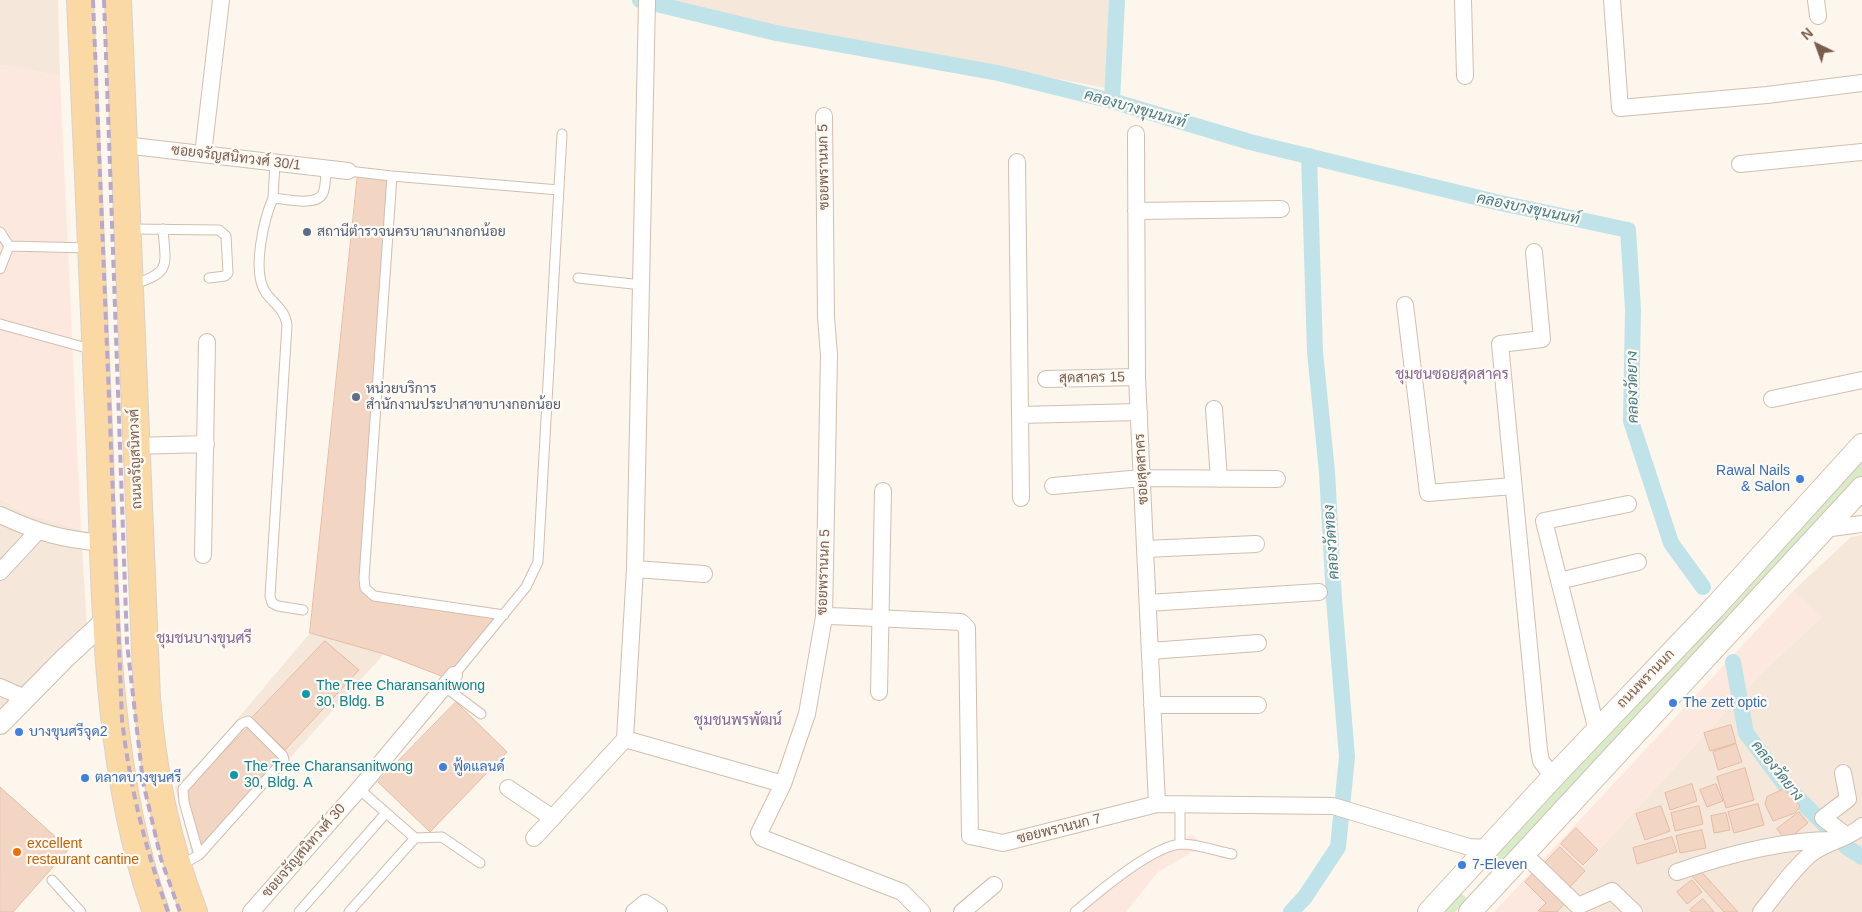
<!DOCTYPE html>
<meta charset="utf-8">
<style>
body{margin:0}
#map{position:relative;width:1862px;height:912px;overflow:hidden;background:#fdf6ec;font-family:Arial,sans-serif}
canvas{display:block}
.north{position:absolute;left:1792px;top:20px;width:50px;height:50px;-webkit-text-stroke:4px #fffaf3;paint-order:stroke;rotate:318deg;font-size:14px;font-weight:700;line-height:20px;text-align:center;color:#7a5c4d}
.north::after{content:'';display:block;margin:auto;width:18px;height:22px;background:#7a5c4d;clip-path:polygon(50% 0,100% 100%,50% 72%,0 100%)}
</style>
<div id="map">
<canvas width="1862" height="912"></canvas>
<div class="north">N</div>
</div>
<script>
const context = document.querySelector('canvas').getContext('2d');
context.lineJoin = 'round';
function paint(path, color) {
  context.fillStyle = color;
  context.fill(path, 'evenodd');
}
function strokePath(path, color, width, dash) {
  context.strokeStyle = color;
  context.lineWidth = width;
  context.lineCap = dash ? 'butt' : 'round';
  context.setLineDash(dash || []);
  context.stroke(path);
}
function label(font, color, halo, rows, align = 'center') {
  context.font = font + ' Arial,Sarabun,sans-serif';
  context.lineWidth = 4.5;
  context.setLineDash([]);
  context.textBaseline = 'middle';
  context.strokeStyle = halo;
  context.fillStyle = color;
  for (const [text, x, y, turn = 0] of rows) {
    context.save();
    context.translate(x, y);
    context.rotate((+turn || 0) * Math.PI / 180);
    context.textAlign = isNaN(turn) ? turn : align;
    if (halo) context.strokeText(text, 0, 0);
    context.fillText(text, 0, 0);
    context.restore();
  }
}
paint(new Path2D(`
 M0,0h58l2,76 -60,-11z
 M667,0h446l-2,89 -344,-65z
 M0,498l21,13 60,19 6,98 -87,92z
 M1862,535v377h-320l219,-239 60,-55 -28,-27 58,-54z
 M310,633l74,21 -190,210 -19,-77 32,-32z`), '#f5e8da');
paint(new Path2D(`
 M0,65l60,11 21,454 -60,-19 -21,-13z
 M1793,591l29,26 -61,56 -219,239h-48z
 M1192,834l10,10 -4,5 -40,23 -32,40h-52l72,-53z`), '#fde8e0');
paint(new Path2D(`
 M1862,462v15l-361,385 -6,-1 -3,-4z
 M1462,894l5,5 -12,13h-16l16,-17z`), '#d8ecc9');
strokePath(new Path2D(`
 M640,0l136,33 222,40 114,28 138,41 246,60 132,28 5,79 -2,112 40,122 32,44
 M1112,101l5,-101
 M1733,662l13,71 39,52 63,63 14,9
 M1291,912l14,-15 33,-50 9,-90 -13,-158 -7,-127 -12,-120 -6,-196`), '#bfe3e8', 16);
const building = new Path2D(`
 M358,173l34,3 -25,415 137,24 -50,60 -10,2 -60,-23 -74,-21z
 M325,641l34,29 -74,80 -33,-32z
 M456,702l51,50 -77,80 -52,-50z
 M1731,725l5,18 -26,8 -6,-18z
 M249,727l31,31 -80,90 -15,-57z
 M1736,744l6,18 -24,8 -5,-18z
 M1745,768l9,32 -28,8 -9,-31z
 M1692,784l5,17 -27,9 -5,-17z
 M1716,784l7,17 -16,6 -7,-17z
 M0,787l69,62 -56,63h-13z
 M1784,789l16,17 -5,7 -22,8 -8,-17 2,-7z
 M1758,804l6,21 -30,8 -6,-21z
 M1661,806l9,25 -25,9 -9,-26z
 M1699,806l4,18 -28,7 -4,-18z
 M1799,812l9,11 -22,18 -9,-12z
 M1726,813l4,17 -16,3 -3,-17z
 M1576,828l22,22 -15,15 -22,-21z
 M1702,830l4,18 -26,5 -4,-17z
 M1672,837l5,15 -40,12 -4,-16z
 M1560,847l25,24 -19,20 -25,-24z
 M1698,868l40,44h-14l-33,-37z
 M1534,873l32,29 -9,10 -19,-1 8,-8 -21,-21z
 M1692,880l10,12 -15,12 -10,-12z
 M1703,899l11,13h-22l-2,-2z`);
paint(building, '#f3d5c3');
strokePath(building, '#e6bba3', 1);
const service = new Path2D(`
 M275,163l-2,35c13,1 44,9 50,-5 3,-7 2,-17 4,-25
 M348,171l44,5 -28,402 1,10 9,8 130,19
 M392,176l167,14
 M273,198c-9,21 -22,74 -7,95 9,12 19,17 21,32l-17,271 2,7 6,3 25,4
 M130,229l89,1 7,6 2,37 -3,3 -16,2
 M0,232l9,14 80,2
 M0,269l9,-23
 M578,278l64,7
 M132,285c39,-13 34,-17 31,-56
 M0,324l94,26
 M454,675l72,-88 12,-25 24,-428
 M445,687l36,27
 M359,789l56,49
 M1180,804v40
 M181,865l18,-10 85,-95 -1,-4 -35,-35 -7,3 -58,65 1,13 15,53
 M52,880l29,32
 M299,912l87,-99
 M349,912l66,-74 27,-1 38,26
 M1075,912c22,-19 79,-67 107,-68 16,0 34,7 50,10`);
const minor = new Path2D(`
 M1463,0l2,76
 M1612,0l8,108 147,-13 95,-12
 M1816,0l2,16
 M824,116l2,201 3,38 -5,262 -17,97 -24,70 -24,49 3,5 140,54 20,20
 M1136,134l1,243 20,427
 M124,145l224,26
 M203,154l18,-154
 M1017,162l4,336
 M1740,164l122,-12
 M1136,211l145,-2
 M1534,252l8,87 -42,5 39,406 2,11 12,16
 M1405,305l23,188 85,-7
 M1046,379l91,-2
 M1772,399l90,-19
 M1214,409l5,70
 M1020,415l119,-3
 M135,446l71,-2
 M1053,486l89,-8 135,1
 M0,515c39,18 61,24 103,28
 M1824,529l38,-5
 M1145,549l111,-5
 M203,555l4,-213
 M635,569l69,5
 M0,572l38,-41
 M1559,581l79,-19
 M1148,603l171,-11
 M831,616l130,6 6,6 3,208 33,7 154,-39 176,2 136,41 19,1
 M1150,651l108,-8
 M0,687l25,11
 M879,692l4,-201
 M1152,705h106
 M1597,731l-53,-210 84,-17
 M625,739l158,45
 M1843,773l5,26 -25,19 24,18
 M508,788l43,29
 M534,838l91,-99 10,-170 12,-569
 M1524,854l54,52 34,-15 22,21
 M1677,872c49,-17 104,-32 156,-32
 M251,912l108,-123 95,-114
 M634,912l11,-9 14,9
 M962,912l32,-27
 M1761,912c15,-18 33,-45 51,-59 16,-12 36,-14 50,-27`);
const tertiary = new Path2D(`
 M0,724l65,-66 41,-38`);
const secondary = new Path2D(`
 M1429,912l124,-135 161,-169 148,-163
 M1470,912l392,-424`);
const primary = new Path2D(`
 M80,0c6,143 14,286 19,429 6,157 4,334 57,483
 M118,0l29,698c7,78 19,141 47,214`);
strokePath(service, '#d1beb0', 11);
strokePath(minor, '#d1beb0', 18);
strokePath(tertiary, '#d1beb0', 22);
strokePath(secondary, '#d6c0b0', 24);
strokePath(primary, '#dad1cd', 28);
strokePath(service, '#fff', 9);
strokePath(minor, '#fff', 16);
strokePath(tertiary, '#fff', 20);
strokePath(secondary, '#fff', 22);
strokePath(primary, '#fbd9a5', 26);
strokePath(new Path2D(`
 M93,0l29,720c8,68 23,127 46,192
 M104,0l23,643 16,139 18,77 19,53`), '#b9a8c9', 4, [8, 5]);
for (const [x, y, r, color] of [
 [307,232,5,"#5c6f8a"],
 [356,397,5,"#5c6f8a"],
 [1800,479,5,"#3f7fe0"],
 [306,694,5,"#0f9aa8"],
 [1673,703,5,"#3f7fe0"],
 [19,732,5,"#3f7fe0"],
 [443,767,5,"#3f7fe0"],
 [234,775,5,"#0f9aa8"],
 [85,778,5,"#3f7fe0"],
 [17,852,5,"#e8710a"],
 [1462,865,5,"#3f7fe0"]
]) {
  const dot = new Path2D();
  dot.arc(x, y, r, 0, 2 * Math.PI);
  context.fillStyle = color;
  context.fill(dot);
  strokePath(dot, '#fffaf3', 2);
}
label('14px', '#7a5c4d', '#fffaf3', [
 ["ซอยจรัญสนิทวงศ์ 30/1",236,158,7],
 ["ซอยพรานนก 5",824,167,-91],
 ["สุดสาคร 15",1092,378,-1],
 ["ถนนจรัญสนิทวงศ์",136,459,-92],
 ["ซอยสุดสาคร",1142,469,-93],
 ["ซอยพรานนก 5",824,572,-88],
 ["ถนนพรานนก",1646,679,-46],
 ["ซอยพรานนก 7",1059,829,-14],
 ["ซอยจรัญสนิทวงศ์ 30",304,851,-49]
]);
label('14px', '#4e5e75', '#fffaf3', [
 ["สถานีตำรวจนครบาลบางกอกน้อย",317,232],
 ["หน่วยบริการ",366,389],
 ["สำนักงานประปาสาขาบางกอกน้อย",366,405]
], 'left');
label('14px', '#366cbe', '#fffaf3', [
 ["Rawal Nails",1790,471,"right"],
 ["& Salon",1790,487,"right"],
 ["The zett optic",1683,703],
 ["บางขุนศรีจุด2",29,732],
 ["ฟู้ดแลนด์",453,767],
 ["ตลาดบางขุนศรี",95,778],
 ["7-Eleven",1472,865]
], 'left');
label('14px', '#0d838f', '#fffaf3', [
 ["The Tree Charansanitwong",316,686],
 ["30, Bldg. B",316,702],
 ["The Tree Charansanitwong",244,767],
 ["30, Bldg. A",244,783]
], 'left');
label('14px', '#c56008', '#fffaf3', [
 ["excellent",27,844],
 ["restaurant cantine",27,860]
], 'left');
label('italic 15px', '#437c86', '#fffaf3', [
 ["คลองบางขุนนนท์",1135,109,16],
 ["คลองบางขุนนนท์",1528,209,12],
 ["คลองวัดยาง",1633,387,-91],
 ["คลองวัดทอง",1332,542,-94],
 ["คลองวัดยาง",1777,771,51]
]);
label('15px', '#846695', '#fffaf3', [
 ["ชุมชนซอยสุดสาคร",1452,375],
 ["ชุมชนบางขุนศรี",204,639],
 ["ชุมชนพรพัฒน์",738,721]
]);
</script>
